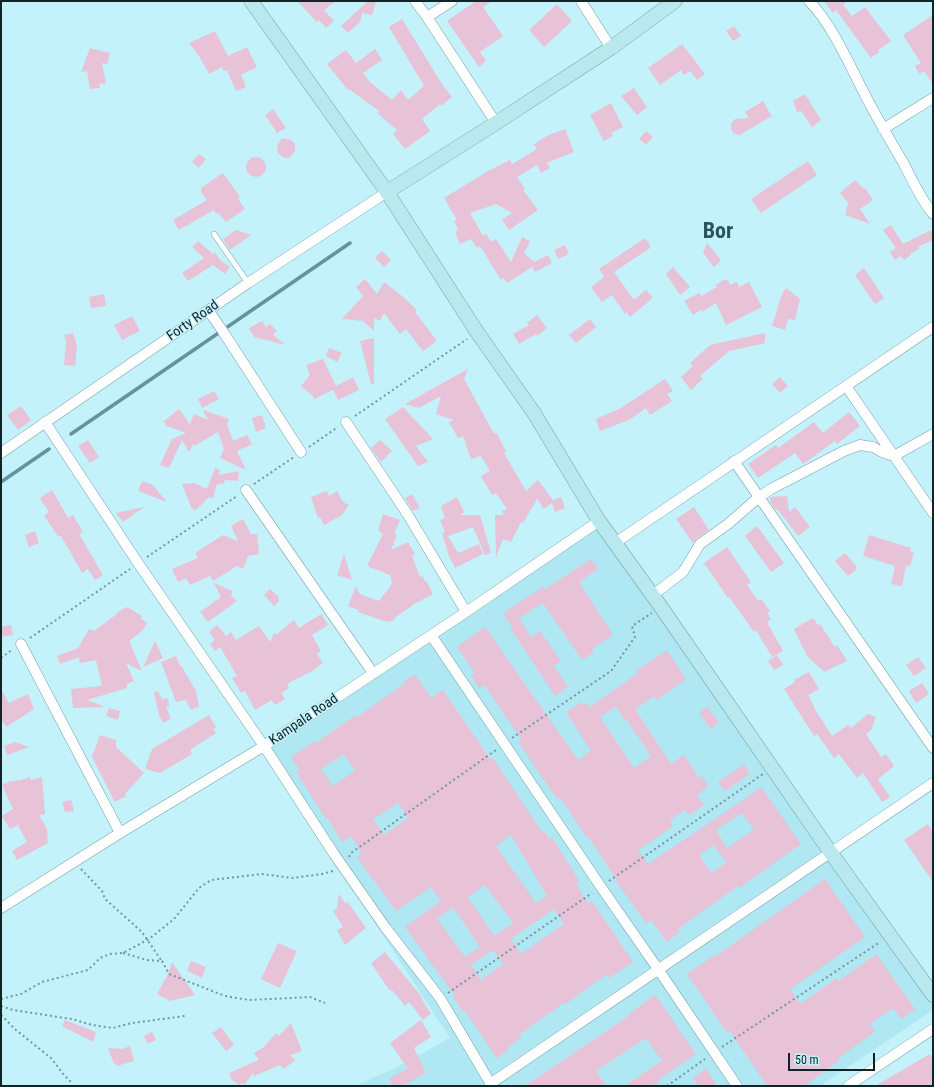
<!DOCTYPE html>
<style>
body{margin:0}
#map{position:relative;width:934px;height:1087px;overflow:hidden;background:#c4f2fb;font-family:"Roboto Condensed",sans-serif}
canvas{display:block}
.frame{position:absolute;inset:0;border:2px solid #112427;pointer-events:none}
.scale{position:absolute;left:788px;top:1053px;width:87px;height:18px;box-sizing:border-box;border:2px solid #112427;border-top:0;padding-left:5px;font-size:12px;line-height:14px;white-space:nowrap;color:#112427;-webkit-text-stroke:3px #c4f2fb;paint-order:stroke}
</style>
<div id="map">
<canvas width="934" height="1087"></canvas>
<div class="frame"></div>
<div class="scale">50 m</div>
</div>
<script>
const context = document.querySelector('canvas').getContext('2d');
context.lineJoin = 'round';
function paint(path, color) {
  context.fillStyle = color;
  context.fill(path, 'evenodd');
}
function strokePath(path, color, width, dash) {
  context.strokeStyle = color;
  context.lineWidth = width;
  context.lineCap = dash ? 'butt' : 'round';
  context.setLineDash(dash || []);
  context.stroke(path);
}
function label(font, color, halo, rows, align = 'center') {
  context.font = font + ' "Roboto Condensed",sans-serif';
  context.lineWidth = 3;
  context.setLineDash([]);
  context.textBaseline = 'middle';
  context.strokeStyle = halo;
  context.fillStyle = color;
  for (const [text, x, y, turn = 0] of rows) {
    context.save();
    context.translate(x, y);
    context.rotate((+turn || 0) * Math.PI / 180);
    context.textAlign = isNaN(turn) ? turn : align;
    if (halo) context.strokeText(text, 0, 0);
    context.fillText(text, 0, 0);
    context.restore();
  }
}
paint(new Path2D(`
 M602,525l331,459v26l-113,76h-465l40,-18 55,-30 -187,-287z`), '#afe7f2');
strokePath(new Path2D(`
 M71,434l279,-191
 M1,482l48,-33`), '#63949d', 3.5);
paint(new Path2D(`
 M297,1h39l-12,9 10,11 -8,7 -7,-8 -2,2z
 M368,1h8l-4,14 -10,-2 -2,9 -12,11 -7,-7z
 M476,1h16l-9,6 20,29 -23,16 6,9 -7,6 -32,-46z
 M824,1h24l-5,4 9,11 13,-9 26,34 -13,9 1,2 -8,6 -35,-48 -3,3z
 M557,4l15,17 -28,26 -15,-17z
 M933,15v69l-9,-13 -5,3 -4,-8 6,-3 -18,-28z
 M402,19l40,65 10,13 -11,9 -1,-2 -18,15 8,12 -25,18 -12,-15 4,-4 -19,-16 1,-3 -30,-22 -1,1 -21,-26 19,-14 10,13 19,-14 7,11 -19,13 7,9 22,18 9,-10 7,10 16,-14 -35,-59z
 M734,26l7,10 -8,5 -7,-10z
 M215,31l13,25 19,-9 10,20 -16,8 5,12 -10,4 -9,-21 -3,1 -2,-4 -13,7 -10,-18 -10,-13z
 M682,44l23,30 -8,6 -7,-9 -6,4 -3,-5 -21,15 -12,-17z
 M90,48l20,5 -3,11 -5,-1 4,20 -7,1 1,4 -10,1 -3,-18 -6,1z
 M634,88l13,19 -10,8 -16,-19z
 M805,94l16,26 -9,7 -11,-16 -4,1 -4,-11z
 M763,101l8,14h2l-33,20 -6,-1 -3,-5v-6l4,-4 14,-1 -4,-6z
 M611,103l12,24 -12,6 2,3 -9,5 -14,-26z
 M273,109l13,19 -9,5 -12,-18z
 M565,129l9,23 -27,11 3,5 -9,5 -4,-8 -20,12 8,12 -2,1 15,20 -29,20 -7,-10 10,-7 -16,-9 -26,9 13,23 3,-2 5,8 5,-3 15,23 11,-25 8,4 -6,12 10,9 14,-7 4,8 -17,9 -3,-5 -25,16 -3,-5 -3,2 -21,-34 -3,2 -6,-9 -11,5 -5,-12 3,-2 -4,-9 3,-1 -13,-22 44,-27 22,-11 2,4 25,-15 -3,-5 15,-9z
 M646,131l7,6 -7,8 -7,-6z
 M282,138l9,2 4,4v6l-4,7 -5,1 -4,-1 -4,-4 -1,-5 1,-4z
 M199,154l7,5 -7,9 -7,-6z
 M246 167a10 10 0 1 1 20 0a10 10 0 1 1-20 0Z
 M808,161l9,14 -56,38 -10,-14z
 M223,173l17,24 -2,2 7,10 -19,13 -8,-9 -2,1 -2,-4 -35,20 -6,-10 34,-20 -6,-8v-4z
 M855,180l9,9 1,-1 8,12 -13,9 10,15 -25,-9 3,-12 -8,-10z
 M891,225l12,19 28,-14 2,6v4l-15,7 1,2 -9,5 1,1 -7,5 -3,-4 -6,4 -5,-8 6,-4 -13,-18z
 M236,230l15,5 -21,15 -7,-11z
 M645,238l5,7v3l-36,24 20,28 12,-10 7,8 -23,19 -3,-5 -2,2 -13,-19 -10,7 -11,-15 13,-10 -5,-8z
 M198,241l15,13 2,-2 5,8 10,7 -5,7 -12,-9 -25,16 -6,-8 22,-15 -12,-11z
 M707,243l14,17 -7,7 -11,-14z
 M565,245l4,9 -11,5 -4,-9z
 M382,251l9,9 -7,7 -9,-9z
 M673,267l17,20 -10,8 -14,-21z
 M864,268l20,30 -9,6 -20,-29z
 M365,279l12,15 7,-12 18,14 15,14 -2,2 22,29 -14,10 -17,-22 -6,5 -16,-21 -4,8 -6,-3v13l-11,-10 -21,-2 21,-23 -7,-9z
 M724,280h4l2,5 7,-3 2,5 10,-5 13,25 -36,18 -10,-22 -14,9 -1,-2 -8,5 -9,-14 15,-8 3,3 15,-9 -2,-2z
 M786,288l14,11 -5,21 -7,-1 -3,11 -13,-4 10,-32z
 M104,294l2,12 -15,2 -2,-11z
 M537,315l10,13 -10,8 -1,-2 -17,10 -6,-10 16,-9 -2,-2z
 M132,316l8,15 -18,9 -8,-15z
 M590,319l6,8 -20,16 -7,-8z
 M262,321l4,6 4,-3 7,7 -4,4 13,10 -32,-8 -5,-9z
 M73,333l4,13 -2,20 -11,-1 2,-23 -2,-7z
 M765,333v10l-36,8 -29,25 3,3 -12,11 -10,-13 12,-11 -3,-3 20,-18z
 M374,338v46h-3l-11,-43z
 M329,348l13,5 -5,9 -11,-6z
 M323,359l13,27 17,-9 6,13 -21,10 -5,-10 -19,9 -2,-4 -11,-9 9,-11 -4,-10z
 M468,369l-4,10 30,55 3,-1 9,19 -2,1 22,38 12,-11 15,20 8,-3 4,11 -10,4 -3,-9 -8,6 -7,-10 -14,24 -2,-1 -10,20 -8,-3 -7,18 -1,-42h9l-2,-4 5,-2 -11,-16 -4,2 -11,-19 9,-5 -9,-15 -10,3 -8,-23 -5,2 -9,-16 5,-2 -18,-6 5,-18 -22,12 -14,-4z
 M780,377l8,9 -8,7 -8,-9z
 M665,379l8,12 -6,3 5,7 -22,14 -4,-7 -17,12 -29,11 -4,-12 25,-11z
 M214,391l5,8 -17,9 -4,-9z
 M21,406l10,14 -13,10 -11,-15z
 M403,407l30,32 -17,7 12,16 -10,4 -33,-47z
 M179,409l11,15 4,-10 14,6 -5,-10 26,9 -2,5 6,17 14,-6 5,9 -15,7 9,19 -26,-12 4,-9 -6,-17 -24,14v-3l-5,9 -7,-12 -13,28 -9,-3 12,-26 14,-6 -21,-8 1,-2 -3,-1z
 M849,412l11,14 -23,18 -2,-3 -32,23 -8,-11 -37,25 -10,-14 28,-19 2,3 36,-26 9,11z
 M262,415l4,13 -10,4 -4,-14z
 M88,440l11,17 -9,6 -12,-17z
 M380,440l12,11 -11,11 -10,-14z
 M215,468l5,2 -1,5 20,-4 -1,10 -14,-1 1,3 -8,1 -4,14 -4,-1 -14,14 -4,-4 -9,-23 12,-1 13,6z
 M142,481l11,4 14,17 -29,-11z
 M52,490l16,28 5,-3 10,17 -4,2 24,41 -8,5 -7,-11 -6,4 -21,-37h-3l-14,-20 5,-4 -9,-14z
 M327,491l2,5 8,-5 6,11 6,3 -7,10 -18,10 -4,-8 -2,1 -7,-21z
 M412,494l8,14 -7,3 -8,-13z
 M787,496l2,16 6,-5 15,20 -12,9 -20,-26h-2l-6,-9v-4z
 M457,497l7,15 -4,3h20l11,38 -6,2 -12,-28 -25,9 10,17 21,-9 4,10 -28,14 -6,-12 -7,-23 3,-1 -5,-12 5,-2 -4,-12z
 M144,507l-21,15 -7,-9z
 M694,507l15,23 -13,9 -3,4 -17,-24z
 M383,514l17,6 -6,14 3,1 -6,15 17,-8 7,12 -3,2 8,21 2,-1 4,6h1l6,12 -21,11v1l-18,12 1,2 -8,2 -29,-10 1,-2 -11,-4 8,-20 4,8 19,7 13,-17 -2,-9 -23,-9 16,-32 -5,-4z
 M243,519l8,15h6l2,20 -11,2 -5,13 -6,-3 -24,15 -3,-5 -20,9 -4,-7 -8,4 -6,-13 26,-11 -3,-5 28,-18 15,6 -7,-15z
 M757,526l27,37 -13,9 -26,-36z
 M35,531l4,12 -10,4 -4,-12z
 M869,535l42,13 -1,3 4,2 -4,13 -4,-1 -4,21 -11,-2 4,-18 -32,-10z
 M727,547l24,35 -4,3 11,16 3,-2 9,12 -3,2 4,6 -4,3 16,29 -11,6 -16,-27 -2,2 -25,-35 -1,1 -24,-35z
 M845,553l11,13v4l-8,6 -13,-15z
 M344,554l8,26 -15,-5z
 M591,559l7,10 -19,13 34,53 -21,14 2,3 -12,8 -39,-57 -24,15 12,19 9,-6 21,30 -7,5 14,21 -13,9 -45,-68 2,-1 -9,-14 40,-26 2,2z
 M214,583l19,8 -2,5 6,5 -29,21 -8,-10 21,-15z
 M270,589l9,8v4l-5,5 -10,-11z
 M127,607l15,9 -1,3 6,4 -5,8 -13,10 13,30 -16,-8 8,18 -7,3v4l-40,12 16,6v1l-30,1 -2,-19 31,-3 -6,-26 -16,3 -1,-6 -19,7 -3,-8 21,-8 11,-19 5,2 23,-17 -1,-1z
 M321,614l7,11 -16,10 9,16 -4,3 6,9 -11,8 -25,13 2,4 -8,5 4,6 -10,6 -3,-5 -17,10 -10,-19 -4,2 -9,-15 5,-2 -17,-29 -5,4 -5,-7 5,-4 -6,-8 8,-7 9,11 5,-4 5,8 23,-14 11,16 4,-9 3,1 17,-14 5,8z
 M813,618l5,7 2,-1 15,23 2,-2 10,16 -23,11 -17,-16 -13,-27z
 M11,625l2,10 -12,2v-10z
 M485,627l93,133 13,-9 -25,-39 15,-10 2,3 4,-2 3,4 48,-34 -2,-2 31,-21 19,29 -29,21 -3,-4 -19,13 36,55 13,-9 15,23 3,-2 6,10 -11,9 7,10 -15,10 -4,-5 -15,10 3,6 -35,24 10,14 88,-59 25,-18 40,57 -62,44 -1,-2 -48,34 -12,9 2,3 -13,10 -16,-22 -5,3 -31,-43 1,-1 -28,-43 -2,1 -26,-40 -3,2 -39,-57 4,-2 -38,-55 -5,3 -8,-12 4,-3 -18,-26zM616,706l9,15 2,-1 24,36 -17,12 -34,-51zM742,813l12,17 -27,18 -11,-18zM714,845l12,18 -15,10 -12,-18z
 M155,641l8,17 -20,9z
 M777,655l6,10 -9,5 -6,-9z
 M176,656l4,10 1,-1 15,26 3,15 -8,4 -5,-10 -10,2 -15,-40z
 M918,657l8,11 -12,8 -8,-11z
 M809,672l10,17 -11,6 8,16 16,25 16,-11 3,3 17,-14 8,3 -4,10 1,1 -7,6 15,23 5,-3 8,12 -16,13 12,18 -8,5 -19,-29 -6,5 -18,-24 -5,4 -17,-24 -3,2 -30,-47 11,-7 -1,-2z
 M415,675l16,23 12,-8 47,69 2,-2 50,75 2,-1 5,8 3,-2 27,44 -3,3 12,20 4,-3 41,61 -24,16 -3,-3 -40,29 -1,-2 -46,33 2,3 -14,10 1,2 -11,8 -32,-47 -2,1 -10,-15 2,-1 -50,-69 36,-26 -10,-14 -35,24 -39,-54 5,-3 -11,-18 -9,6 -14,-23h-2l-30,-47 4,-2 -9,-13 24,-16 1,2 40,-28 1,2 47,-33 -1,-2 9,-6 1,1zM344,754l11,17 -22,15 -12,-17zM398,803l10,15 -24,17 -11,-16zM511,835l36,61 -11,7 -40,-57zM485,885l28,38 -19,13 -26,-39zM453,907l27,40 -15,10 -28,-38zM554,909l10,15 -43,30 -10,-15zM493,950l10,14 -22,16 -10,-15z
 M922,683l7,11 -13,9 -7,-12z
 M1,689l8,14 19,-9 6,15 -28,18 -5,-8z
 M158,691l4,8 6,-1 1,9h-3l5,12 -8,4 -4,-8 -5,-23z
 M707,707l12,15 -8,7 -12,-16z
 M109,708l11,3 -2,9 -12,-4z
 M209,715l7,12 -3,2 3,4 -26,17 2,4 -32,19 -15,-4 7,-20z
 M100,735l16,5v7l28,26 -19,21 1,2 -11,6 -23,-45z
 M15,742l14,5 -22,8 -3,-9z
 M744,764l6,10 -25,17 -7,-9z
 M30,777l1,3 11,-3 3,37 -6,1 8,14 1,14 -31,17 -5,-9 15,-9 -9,-17 -8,4 -8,-13 11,-7 -11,-24 9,-4 1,1 5,-2 1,1z
 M71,800l3,11 -9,1 -3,-10z
 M928,824l5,8v50l-29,-42z
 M825,879l40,58 -75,52 10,15 37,-26 2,3 37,-27 39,55 -14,10 -8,-11 -23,16 5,8 -37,26 2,2 -36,26h-37l-37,-55 -3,2 -40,-59 28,-19 1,1z
 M339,894l6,9 3,-1 18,26 -21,17 -8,-15 6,-3 -10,-16 4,-3z
 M278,943l19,8 -17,37 -19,-9z
 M385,952l37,45 -1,1 10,16 -8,6 -14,-18 -4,4 -13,-16 -2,1 -19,-28z
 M191,961l15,6 -4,11 -15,-7z
 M172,962l23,33 -25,6 -13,-7 11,-20z
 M655,995l41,59 -38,26 1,2 -7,4h-28l38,-25 -16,-23 -50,33 10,15h-81l105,-71 -1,-1z
 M65,1020l31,12 -3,10 -31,-16z
 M421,1020l10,17 -17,11 12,25 -24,13h-9l-4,-8 19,-9 -18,-26z
 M291,1023l11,28 -12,4 5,5 -11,9 -4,-4 -26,11 -1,-3 -9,12 -2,-2 -3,2 -7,-5 -3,-7 30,-13 -5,-7 10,-6 12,-14 3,3z
 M221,1027l13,18 -8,6 -14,-18z
 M152,1032l4,8 -8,4 -4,-8z
 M130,1046l4,15 -17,5 -1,-3 -2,1 -6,-16 14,1z
 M930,1054l3,6v26h-58z
 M706,1069l11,17h-19l-5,-8z`), '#e8c2d6');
const lane = new Path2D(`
 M214,234l34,49`);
const street = new Path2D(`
 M415,1l12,16 69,106
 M581,1l30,47
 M809,1c20,20 36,54 49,80 14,29 30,56 46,83 9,18 17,35 29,50
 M427,17l25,-16
 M883,129l50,-31
 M208,310l14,20 79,122
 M846,386l87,127
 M45,422l93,141 126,183 70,108 51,73 55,71 52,88
 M346,422l62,93 58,97
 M1,453l247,-170 139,-91
 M734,461l199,287
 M246,490l127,183
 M615,543l318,-216
 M653,595l30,-23 17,-28 28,-20 31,-27 12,-8 73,-38 16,-6 13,2 9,5 12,4 39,-22
 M431,635l170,252 57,82 79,117
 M21,644l99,189
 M1,908l119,-75 144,-87 202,-134 133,-91
 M490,1084l443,-301
 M848,1086l85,-57`);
const secondary = new Path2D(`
 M251,1l136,191 90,140 57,81 65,108 16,22 46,64 170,246 102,142
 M387,192l109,-69 115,-75 64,-47`);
strokePath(lane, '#75a1a9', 6);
strokePath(street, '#75a1a9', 11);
strokePath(secondary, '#75a1a9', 15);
strokePath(new Path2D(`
 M355,416l112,-77
 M309,447l29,-20
 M254,484l40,-27
 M147,557l90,-61
 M30,638l100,-69
 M1,658l12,-9
 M512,738l99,-67 24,-34 -3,-11 20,-13
 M349,857l2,-4 145,-103
 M81,869l21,22 3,8 37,33 19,28
 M609,881l154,-107
 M123,953l24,7 15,1 7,13 56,22 24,4 61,-3 15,6
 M448,993l144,-100
 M1,999l20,-5 21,-12 46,-12 12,-12 10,-4 13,-1 26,-14 25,-20 25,-31 12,-8 51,-6 30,4 30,-4 11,-3
 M1,1006l12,4 59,9 20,6 21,3 19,-5 53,-7
 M1,1015l15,15 35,28 13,17 7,7
 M722,1047l158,-105
 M667,1086l38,-27`), '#74969d', 2, [2, 3]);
strokePath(lane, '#fff', 5);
strokePath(street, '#fff', 10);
strokePath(secondary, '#b9e8ef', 14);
label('14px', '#112427', '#c4f2fb', [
 ["Forty Road",193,321,-35],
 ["Kampala Road",304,720,-34]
]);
label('bold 22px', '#29545c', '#c4f2fb', [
 ["Bor",718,232]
]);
</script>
